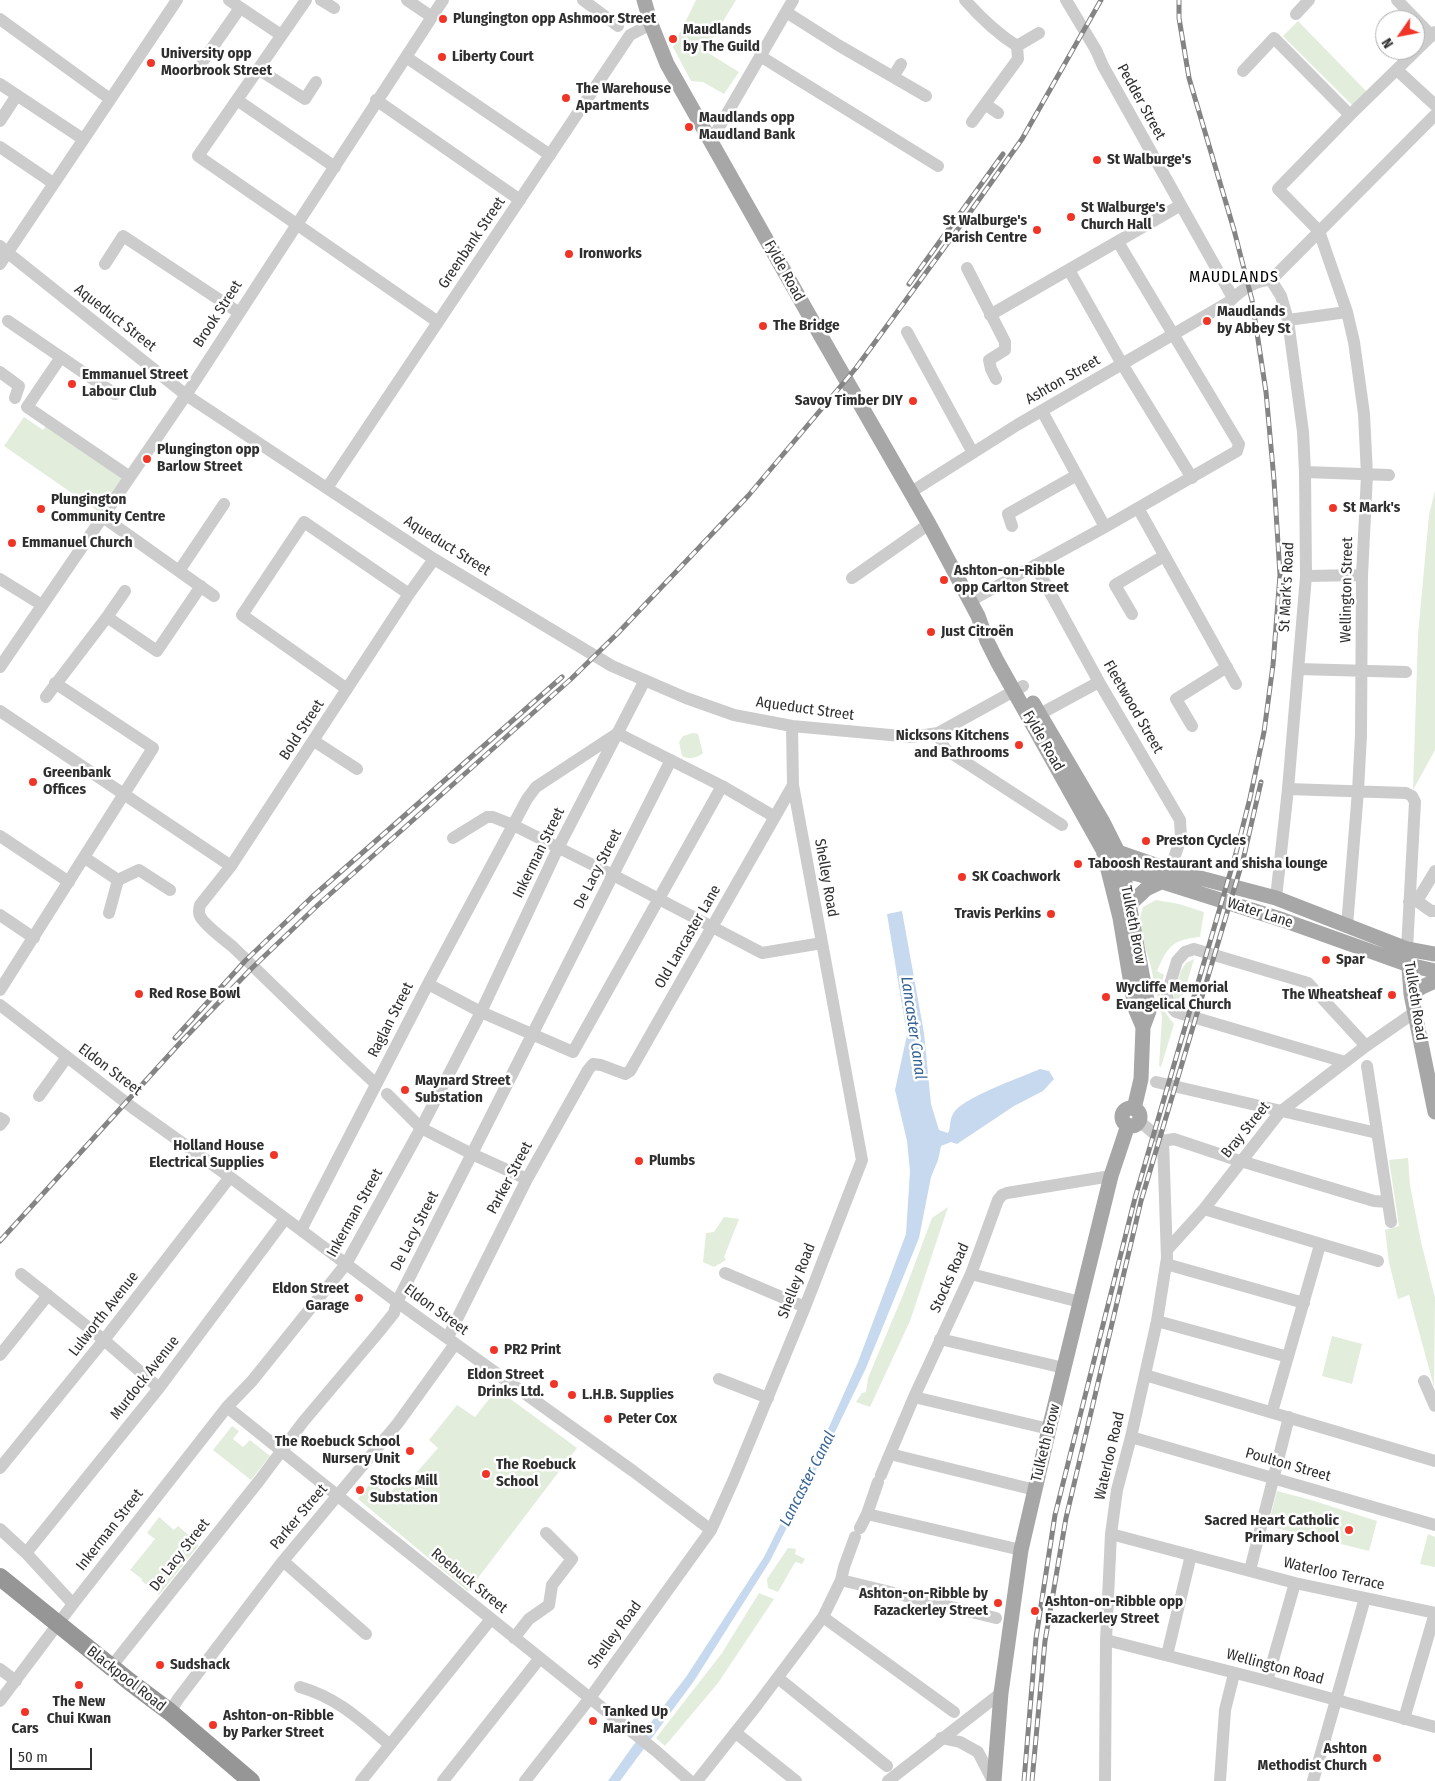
<!DOCTYPE html>
<meta charset="utf-8">
<style>
body{margin:0}
#map{position:relative;width:1435px;height:1781px;overflow:hidden;background:#fff;font-family:"Fira Sans Condensed",sans-serif}
canvas{display:block}
.north{position:absolute;left:1375px;top:10px;width:50px;height:50px;box-sizing:border-box;background:#fff;border:1px solid #acacac;border-radius:50%;rotate:237deg;font-size:14px;font-weight:700;line-height:20px;text-align:center;color:#2f2f2f}
.north::after{content:'';display:block;margin:auto;width:18px;height:22px;background:#f03527;clip-path:polygon(50% 0,100% 100%,50% 72%,0 100%)}
.scale{position:absolute;left:10px;top:1748px;width:82px;height:22px;box-sizing:border-box;border:2px solid #2f2f2f;border-top:0;padding-left:6px;font-size:15px;line-height:18px;white-space:nowrap;color:#2f2f2f;-webkit-text-stroke:4px #fff;paint-order:stroke}
</style>
<div id="map">
<canvas width="1435" height="1781"></canvas>
<div class="north">N</div>
<div class="scale">50 m</div>
</div>
<script>
const context = document.querySelector('canvas').getContext('2d');
context.lineJoin = 'round';
function paint(path, color) {
  context.fillStyle = color;
  context.fill(path, 'evenodd');
}
function strokePath(path, color, width, dash) {
  context.strokeStyle = color;
  context.lineWidth = width;
  context.lineCap = dash ? 'butt' : 'round';
  context.setLineDash(dash || []);
  context.stroke(path);
}
function label(font, color, halo, rows, align = 'center') {
  context.font = font + ' "Fira Sans Condensed",sans-serif';
  context.lineWidth = 5;
  context.setLineDash([]);
  context.textBaseline = 'middle';
  context.strokeStyle = halo;
  context.fillStyle = color;
  for (const [text, x, y, turn = 0] of rows) {
    context.save();
    context.translate(x, y);
    context.rotate((+turn || 0) * Math.PI / 180);
    context.textAlign = isNaN(turn) ? turn : align;
    if (halo) context.strokeText(text, 0, 0);
    context.fillText(text, 0, 0);
    context.restore();
  }
}
paint(new Path2D(`
 M696,0h40l-31,51 34,21 -15,22 -21,-12 -12,-1 -18,-34z
 M1298,21l70,72 -14,14 -71,-71z
 M24,417l19,13 5,-6 79,54 -25,36 -98,-68z
 M1435,491v259l-22,40 5,-155 11,-120z
 M693,733l5,1 5,19c-7,5 -13,7 -21,3l-3,-14 4,-6z
 M1156,900l23,4 25,8 -4,25c-28,3 -32,9 -43,34l7,4c-7,25 -5,29 10,49l-13,43 -2,-1 3,-49 -12,-54 -12,-37 5,-19z
 M1194,959l-15,51 -6,-11 3,-12 5,-16 5,-8z
 M1408,1158l2,27 11,57 14,56 -1,89 -25,-92 -11,4 -9,-37 -4,-32 14,-4 -10,-66z
 M948,1207l-38,114 -40,86 -14,-5 6,-9 4,-1 2,-14 37,-88 27,-72z
 M724,1217l15,2 -15,38 2,3 -12,7 -11,-5 3,-29 8,-1z
 M1332,1336l30,8 -10,40 -30,-8z
 M497,1389l80,59 -109,143 -110,-92 13,-17 17,13 17,-19 5,4 28,-32 -9,-8 28,-35 18,12z
 M232,1426l7,5 -6,8 10,8 7,-7 20,16 -19,24 -38,-30z
 M1277,1491l34,9 66,21 -8,30 -101,-25z
 M159,1517l15,13 4,-4 19,16 1,4 -39,49 -17,-14v-2l-12,-9 25,-31 -8,-6z
 M1428,1534l7,3v30l-15,-3z
 M788,1548l8,1 -1,5 10,5 -3,5 -6,-2 -2,2 -16,28 -10,-4 -1,-9z
 M759,1593l15,6 -56,84 -53,63 -9,-8 66,-85z`), '#e2eddc');
paint(new Path2D(`
 M902,911l22,122 7,71 8,26 9,3c3,-5 1,-12 5,-19 8,-16 69,-37 87,-45l9,2 5,8 -11,12 -29,15 -57,38 -6,-2 -10,4 -3,14 -7,17 -12,61 -53,130 -31,64 -65,129 -76,120 -74,100h-12l24,-34 54,-70 78,-120 65,-130 29,-65 48,-128 4,-63 -3,-30 -12,-51 12,-55 -20,-121z`), '#c7d9ee');
strokePath(new Path2D(`
 M229,0l52,35
 M306,0l-108,156 240,166
 M321,0l13,8
 M407,0l25,17
 M583,0l35,26
 M965,0c15,17 33,34 52,46l1,13 -33,45
 M1066,0l30,50 7,16 130,232
 M1397,0l35,36
 M786,12l52,33 88,51
 M1296,14l13,-14
 M0,19l110,80
 M1017,46l22,-13
 M760,56l178,110
 M406,57l144,98
 M203,61l37,-53
 M258,69l47,30 11,-17
 M1397,70l38,35
 M1243,71l31,-33 76,77
 M893,77l8,-13
 M0,84l83,55
 M237,100l98,67
 M376,100l144,100
 M0,121l17,-26
 M972,122l13,-18 13,9
 M711,141l82,-141
 M0,147l53,36
 M0,246l8,7 178,142 248,164 178,107 74,32 48,17 58,11 120,11 26,-4 85,-47
 M0,264l177,-264
 M105,264l18,-28 115,76
 M967,268l38,74v8l-16,10 2,9 5,10
 M1069,270l53,94 70,114
 M1271,280l10,16 7,24 15,112 2,40 1,104 -18,213 -12,109
 M990,315l191,-110
 M1288,320l59,-8
 M8,321l107,73
 M907,332l66,121
 M61,357l-34,50 103,70
 M0,372l19,14 -4,12
 M1042,411l63,116
 M1305,472l84,3
 M327,488l303,-453 21,-11
 M911,492l106,-67 212,-123c11,-11 26,-22 42,-22l164,-165
 M1138,508l98,176
 M103,517l111,79
 M1012,526l-4,-12 69,-39
 M1035,565l64,117 81,138 1,18 -11,32
 M179,571l45,-67
 M1306,576l56,-1
 M852,578l77,-54
 M0,579l42,26
 M970,601l135,-74 132,-76 2,-7 -121,-202
 M1132,614l-17,-29 49,-29
 M107,617l18,-26
 M0,667l186,-272 257,-395
 M1298,669l108,3
 M347,689l-105,-74 62,-93 105,72
 M46,697l61,-80 50,34 44,-65
 M0,711l231,155
 M1040,714l59,-32
 M1192,726l-16,-27 51,-32
 M617,733l105,53 53,31
 M938,733l7,16 117,76
 M314,741l43,28
 M1288,789l118,4 6,3 3,6 -8,147
 M0,836l69,46
 M453,838l34,-21h6l20,8 100,50 149,78 60,-10
 M85,858l33,22 21,-10 31,20
 M1417,901l14,10h4
 M1409,902l8,-1 18,-30
 M109,913l9,-33
 M0,915l34,23
 M1347,926l11,-135 3,-56 1,-160 5,-100 -3,-61 -10,-72 -7,-30 -28,-81 -41,-42 72,-74 85,-83
 M428,984l53,28 92,40 149,-266
 M0,990l153,-242 -98,-65
 M0,1005l133,103 97,69 167,125 236,169 78,59
 M1345,1062l-169,-50 -8,-9 -1,-9 10,-33 8,-9 9,-3 114,34 58,63
 M1367,1066l24,156
 M1156,1082l221,51
 M376,1084c-49,-45 -95,-91 -143,-137 -8,-7 -29,-22 -33,-31 -2,-3 -1,-7 0,-11l31,-39 178,-272 25,-35
 M387,1094l34,34 51,26 55,25
 M39,1096l28,-39
 M0,1118l4,2 -4,5
 M1139,1121l24,20
 M1163,1141l11,-2 60,20 140,42 14,1
 M1204,1209l174,52
 M301,1230l127,-246 99,-185 9,-12 79,-52
 M1167,1250l37,-41 76,-97 86,-66 49,-34
 M1166,1264l138,39
 M725,1273l80,34
 M21,1274l83,66 55,48
 M971,1274l109,28
 M1157,1321l131,36
 M448,1337l79,-158 61,-109 5,-6 8,1 24,9 5,-3 163,-286
 M940,1339l124,29
 M0,1355l48,-60
 M1145,1375l290,86
 M719,1379l49,19
 M1424,1381l11,25
 M914,1397l135,32
 M227,1407l429,344 34,30
 M1272,1412l48,-167
 M1131,1437l304,88
 M890,1454l145,36
 M0,1468l104,-128 126,-163
 M881,1475l33,-78 57,-123 27,-74 4,-5 5,-2 104,-17
 M867,1514l154,36
 M860,1528l7,-14 11,-32
 M0,1529l26,24 47,51
 M1111,1534l184,49 140,30
 M26,1553l133,-165 126,-169
 M283,1561l83,73
 M1250,1570l39,-153
 M841,1580l155,38
 M823,1617l131,95
 M514,1638l15,-19 20,-14 3,-20 20,-26 -26,-26
 M1106,1640l161,41 168,46
 M1167,1655l24,-100
 M111,1667l148,-186 44,-59 75,-89 16,-20 3,-11 274,-542
 M0,1669l16,12
 M778,1678l109,88
 M1267,1681l28,-98
 M300,1687c38,11 60,33 90,58
 M0,1701l73,-97 154,-197 25,-26 94,-117 75,-136 60,-116 77,-164 87,-168
 M170,1712l8,-13 105,-138 115,-138 57,-79
 M1404,1719l31,-106
 M736,1733l60,48
 M941,1738l19,4 18,10 15,29
 M361,1781l130,-162
 M443,1781l97,-123
 M525,1781l65,-83 121,-168 23,-51 71,-172 57,-147 -69,-375 -1,-59
 M697,1781l60,-76 66,-88 18,-37 3,-13 11,-30
 M888,1781l113,-88
 M1105,1781l1,-141 5,-106 6,-44 14,-53 26,-116 10,-63 -4,-117
 M1220,1781l5,-71 9,-36
 M1313,1781l52,-183`), '#ccc', 12);
strokePath(new Path2D(`
 M644,0l7,24 16,40 155,274 107,186 49,92 9,25 10,20 106,189 17,68 15,90 8,19
 M1033,703l70,119 15,30 5,19 26,140 -6,16 -2,52 -7,30
 M1110,851l8,1 52,18 106,28 131,51 28,5
 M1115,869l26,6 142,45 126,45 26,6
 M1130,904l16,-15 15,-7
 M1408,956l3,38 24,118
 M1411,994l11,-7 13,-6
 M1122 1117a9 9 0 1 1 18 0a9 9 0 1 1-18 0Z
 M994,1781l7,-88 20,-143 28,-121 62,-253 17,-51`), '#a7a7a7', 15);
strokePath(new Path2D(`
 M0,1577l130,105 40,30 81,69`), '#969696', 18);
const rail = new Path2D(`
 M909,284l94,-130
 M175,1038l70,-77 67,-64 250,-220
 M0,1241l179,-197 73,-76 67,-64 252,-225 46,-45 131,-138 108,-128 110,-150 56,-79 79,-139
 M1024,1781l12,-143 19,-123 80,-317 101,-345 14,-55 14,-66 9,-67 7,-90 -6,-95 -8,-88 -14,-92 -18,-70 -45,-152 -10,-60v-18
 M1032,1781l13,-140 21,-123 75,-317 103,-345 17,-74`);
strokePath(rail, '#848484', 5);
strokePath(rail, '#fff', 3, [9]);
for (const [x, y, r, color] of [
 [443,19,5,"#f03527"],
 [673,39,5,"#f03527"],
 [442,57,5,"#f03527"],
 [151,63,5,"#f03527"],
 [566,98,5,"#f03527"],
 [689,127,5,"#f03527"],
 [1097,160,5,"#f03527"],
 [1071,217,5,"#f03527"],
 [1037,230,5,"#f03527"],
 [569,254,5,"#f03527"],
 [1207,321,5,"#f03527"],
 [763,326,5,"#f03527"],
 [72,384,5,"#f03527"],
 [913,401,5,"#f03527"],
 [147,459,5,"#f03527"],
 [1333,508,5,"#f03527"],
 [41,509,5,"#f03527"],
 [12,543,5,"#f03527"],
 [944,580,5,"#f03527"],
 [931,632,5,"#f03527"],
 [1019,745,5,"#f03527"],
 [33,782,5,"#f03527"],
 [1146,841,5,"#f03527"],
 [1078,864,5,"#f03527"],
 [962,877,5,"#f03527"],
 [1051,914,5,"#f03527"],
 [1326,960,5,"#f03527"],
 [139,994,5,"#f03527"],
 [1392,995,5,"#f03527"],
 [1106,997,5,"#f03527"],
 [405,1090,5,"#f03527"],
 [274,1155,5,"#f03527"],
 [639,1161,5,"#f03527"],
 [359,1298,5,"#f03527"],
 [494,1350,5,"#f03527"],
 [554,1384,5,"#f03527"],
 [572,1395,5,"#f03527"],
 [608,1419,5,"#f03527"],
 [410,1451,5,"#f03527"],
 [486,1474,5,"#f03527"],
 [360,1490,5,"#f03527"],
 [1349,1530,5,"#f03527"],
 [998,1603,5,"#f03527"],
 [1035,1611,5,"#f03527"],
 [160,1665,5,"#f03527"],
 [79,1685,5,"#f03527"],
 [25,1712,5,"#f03527"],
 [593,1721,5,"#f03527"],
 [213,1725,5,"#f03527"],
 [1377,1758,5,"#f03527"]
]) {
  const dot = new Path2D();
  dot.arc(x, y, r, 0, 2 * Math.PI);
  context.fillStyle = color;
  context.fill(dot);
  strokePath(dot, '#fff', 2);
}
label('bold 15px', '#2f2f2f', '#fff', [
 ["Plungington opp Ashmoor Street",453,19],
 ["Maudlands",683,30],
 ["by The Guild",683,47],
 ["University opp",161,54],
 ["Moorbrook Street",161,71],
 ["Liberty Court",452,57],
 ["The Warehouse",576,89],
 ["Apartments",576,106],
 ["Maudlands opp",699,118],
 ["Maudland Bank",699,135],
 ["St Walburge's",1107,160],
 ["St Walburge's",1081,208],
 ["Church Hall",1081,225],
 ["St Walburge's",1027,221,"right"],
 ["Parish Centre",1027,238,"right"],
 ["Ironworks",579,254],
 ["Maudlands",1217,312],
 ["by Abbey St",1217,329],
 ["The Bridge",773,326],
 ["Emmanuel Street",82,375],
 ["Labour Club",82,392],
 ["Savoy Timber DIY",903,401,"right"],
 ["Plungington opp",157,450],
 ["Barlow Street",157,467],
 ["Plungington",51,500],
 ["Community Centre",51,517],
 ["St Mark's",1343,508],
 ["Emmanuel Church",22,543],
 ["Ashton-on-Ribble",954,571],
 ["opp Carlton Street",954,588],
 ["Just Citroën",941,632],
 ["Nicksons Kitchens",1009,736,"right"],
 ["and Bathrooms",1009,753,"right"],
 ["Greenbank",43,773],
 ["Offices",43,790],
 ["Preston Cycles",1156,841],
 ["Taboosh Restaurant and shisha lounge",1088,864],
 ["SK Coachwork",972,877],
 ["Travis Perkins",1041,914,"right"],
 ["Spar",1336,960],
 ["Wycliffe Memorial",1116,988],
 ["Evangelical Church",1116,1005],
 ["Red Rose Bowl",149,994],
 ["The Wheatsheaf",1382,995,"right"],
 ["Maynard Street",415,1081],
 ["Substation",415,1098],
 ["Holland House",264,1146,"right"],
 ["Electrical Supplies",264,1163,"right"],
 ["Plumbs",649,1161],
 ["Eldon Street",349,1289,"right"],
 ["Garage",349,1306,"right"],
 ["PR2 Print",504,1350],
 ["Eldon Street",544,1375,"right"],
 ["Drinks Ltd.",544,1392,"right"],
 ["L.H.B. Supplies",582,1395],
 ["Peter Cox",618,1419],
 ["The Roebuck School",400,1442,"right"],
 ["Nursery Unit",400,1459,"right"],
 ["The Roebuck",496,1465],
 ["School",496,1482],
 ["Stocks Mill",370,1481],
 ["Substation",370,1498],
 ["Sacred Heart Catholic",1339,1521,"right"],
 ["Primary School",1339,1538,"right"],
 ["Ashton-on-Ribble by",988,1594,"right"],
 ["Fazackerley Street",988,1611,"right"],
 ["Ashton-on-Ribble opp",1045,1602],
 ["Fazackerley Street",1045,1619],
 ["Sudshack",170,1665],
 ["The New",79,1702,"center"],
 ["Chui Kwan",79,1719,"center"],
 ["Tanked Up",603,1712],
 ["Marines",603,1729],
 ["Ashton-on-Ribble",223,1716],
 ["by Parker Street",223,1733],
 ["Cars",25,1729,"center"],
 ["Ashton",1367,1749,"right"],
 ["Methodist Church",1367,1766,"right"]
], 'left');
label('15px', '#2f2f2f', '#fff', [
 ["Pedder Street",1141,102,61],
 ["Greenbank Street",472,243,-56],
 ["Fylde Road",784,271,61],
 ["Brook Street",218,314,-57],
 ["Aqueduct Street",115,318,38],
 ["Ashton Street",1063,380,-30],
 ["Aqueduct Street",447,546,32],
 ["St Mark's Road",1287,587,-87],
 ["Wellington Street",1347,590,-89],
 ["Fleetwood Street",1133,707,60],
 ["Aqueduct Street",805,709,8],
 ["Bold Street",302,730,-57],
 ["Fylde Road",1043,741,60],
 ["Inkerman Street",539,853,-64],
 ["De Lacy Street",598,869,-63],
 ["Shelley Road",826,878,80],
 ["Water Lane",1260,913,18],
 ["Tulketh Brow",1133,925,79],
 ["Old Lancaster Lane",688,937,-60],
 ["Tulketh Road",1415,1001,81],
 ["Raglan Street",391,1020,-63],
 ["Eldon Street",110,1070,37],
 ["Bray Street",1246,1130,-51],
 ["Parker Street",510,1178,-62],
 ["Inkerman Street",355,1213,-61],
 ["De Lacy Street",415,1231,-63],
 ["Stocks Road",950,1278,-66],
 ["Shelley Road",797,1281,-69],
 ["Eldon Street",436,1310,36],
 ["Lulworth Avenue",104,1314,-52],
 ["Murdock Avenue",145,1378,-52],
 ["Tulketh Brow",1046,1443,-76],
 ["Waterloo Road",1110,1456,-77],
 ["Poulton Street",1288,1465,16],
 ["Parker Street",299,1517,-50],
 ["Inkerman Street",110,1530,-52],
 ["De Lacy Street",180,1555,-52],
 ["Waterloo Terrace",1334,1574,13],
 ["Roebuck Street",469,1581,39],
 ["Shelley Road",615,1635,-54],
 ["Wellington Road",1275,1667,15],
 ["Blackpool Road",126,1679,38]
]);
context.letterSpacing = '1px';
label('16px', '#000', '#fff', [
 ["MAUDLANDS",1234,278]
]);
context.letterSpacing = '0px';
label('italic 16px', '#376496', '#fff', [
 ["Lancaster Canal",913,1028,82],
 ["Lancaster Canal",808,1479,-63]
]);
</script>
